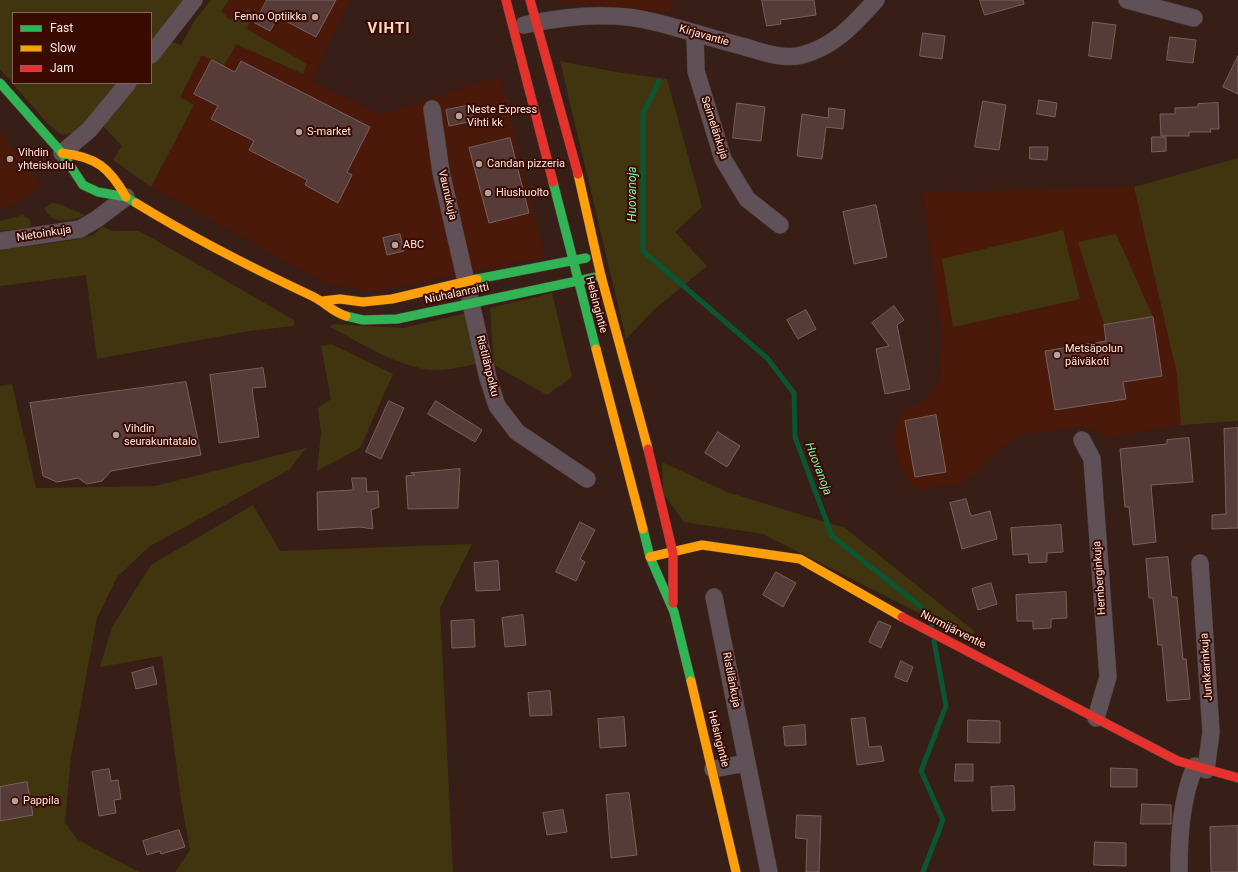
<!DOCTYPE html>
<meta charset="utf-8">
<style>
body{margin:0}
#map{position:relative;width:1238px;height:872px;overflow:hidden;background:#371e16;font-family:Roboto,sans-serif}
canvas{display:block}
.legend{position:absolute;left:12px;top:12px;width:140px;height:72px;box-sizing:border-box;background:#390b01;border:1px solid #87635b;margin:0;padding:5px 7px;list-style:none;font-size:12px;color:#fce8e3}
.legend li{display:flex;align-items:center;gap:8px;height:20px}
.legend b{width:20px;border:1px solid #87635b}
</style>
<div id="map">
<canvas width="1238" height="872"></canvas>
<ul class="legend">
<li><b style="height:5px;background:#30b455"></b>Fast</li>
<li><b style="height:5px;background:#ff9f0a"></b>Slow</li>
<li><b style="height:5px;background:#e5322d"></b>Jam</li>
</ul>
</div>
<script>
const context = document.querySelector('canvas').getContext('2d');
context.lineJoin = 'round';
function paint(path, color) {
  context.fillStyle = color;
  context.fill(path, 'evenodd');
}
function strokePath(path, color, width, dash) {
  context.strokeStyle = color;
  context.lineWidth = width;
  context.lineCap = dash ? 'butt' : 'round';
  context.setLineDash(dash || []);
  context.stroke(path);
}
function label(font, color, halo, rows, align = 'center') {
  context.font = font + ' Roboto,sans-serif';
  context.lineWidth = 4;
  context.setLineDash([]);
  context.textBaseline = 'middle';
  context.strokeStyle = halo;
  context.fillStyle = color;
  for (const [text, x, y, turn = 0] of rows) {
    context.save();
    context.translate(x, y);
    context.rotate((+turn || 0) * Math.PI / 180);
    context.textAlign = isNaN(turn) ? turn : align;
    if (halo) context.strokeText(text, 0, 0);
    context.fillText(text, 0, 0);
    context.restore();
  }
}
paint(new Path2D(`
 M229,0h122l-23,44 -15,37 68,33 119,-38 45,181 -173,35 -47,-9 -174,-96 43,-82 -14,-8 22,-42 34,-11 66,30 5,-10 -77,-44 -9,-9z
 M548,0h125l-4,13z
 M0,131l42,56 -32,19 -10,3z
 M1134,187l43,188 4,50 -75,13 -21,-12 -67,9 -23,17 -20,22 -16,10 -39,6 -11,-7 -9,-15 -7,-27 4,-19 9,-13 19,-9 14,-19 3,-46 -20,-143z`), '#4a190a');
paint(new Path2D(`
 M0,0h188l-37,45v-32h-138v70h105l-41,49 -15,3 -14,-11 -48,-55z
 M211,0h18l-8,11 9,9 18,-11 5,5 -6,15 60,35 -4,10 -67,-30 -12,22 -22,-11 -22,42 14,8 -43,82 -38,-27 9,-14 -20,-21 33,-42h16v-21l17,-22 13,5 14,-25z
 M560,61l56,11 51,7 35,128 -27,25 32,34 -51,42 -30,31z
 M1238,158v263l-57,4 -4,-50 -43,-188z
 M52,203l8,1 25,11c-15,7 -33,10 -41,-7z
 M23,215l7,5 1,5 -3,3 -28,3v-10z
 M102,227l11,4h25l14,7 142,82v6l-45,5 -152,28 -11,-84 -86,11v-36l73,-10 20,-5z
 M1063,230l17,69 -127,28 -11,-68z
 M1116,234l37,83 -49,8 -26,-83z
 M552,293l20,84 -25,18 -53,-30 -4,-57z
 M467,313l13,50c-19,4 -41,10 -61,5 -31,-7 -60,-26 -89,-41l3,-3 70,4z
 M331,344l62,30 -33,74 -43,23 4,-38 -3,-25 13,-9 -10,-53z
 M12,384l24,104 119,-2 151,-38 -17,22 -139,76 -33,31 -20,41 -26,139 -6,66 13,17 61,32h-139v-486z
 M662,462l65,30 118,36 129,103 -2,9 -209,-106 -79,-12 -21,-29z
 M253,505l27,46 192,-7 -32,64 13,264h-278l15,-22 -9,-50 -19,-144 -62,11 12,-40 39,-62z`), '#413510');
strokePath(new Path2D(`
 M659,81l-16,33v137l124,107 27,35 1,44 37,99 98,78 2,11
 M923,872l20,-52 -22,-49 25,-65 -12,-65`), '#0a5632', 5);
const building = new Path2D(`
 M267,0h69l-20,37 -38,-20 -8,14 -15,-8z
 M762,0h52l2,15 -36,5 1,4 -14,2z
 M980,0h43l1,4 -39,11z
 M1093,22l23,3 -5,34 -22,-3z
 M923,33l22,3 -3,23 -22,-3z
 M1170,37l26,3 -3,23 -26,-3z
 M1238,56v38l-15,-7z
 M212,60l23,12 6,-11 129,66 -23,45 5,3 -14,28 -33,-18 2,-5 -58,-30 5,-9 -43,-22 7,-13 -24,-12z
 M1039,100l18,3 -2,14 -18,-3z
 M983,101l23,4 -7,45 -24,-3z
 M737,103l28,4 -4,34 -28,-3z
 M1218,103l1,26h-9l1,3h-22v4h-28l-1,-22h15v-6l23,-1v-3z
 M471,105l3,16 -25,5 -3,-16z
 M829,108l16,2 -2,19 -17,-2 -4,32 -25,-3 5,-42 26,4z
 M1152,137h14v14l-14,1z
 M510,138l19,75 -40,10 -20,-75z
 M1030,147h18l-1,13 -17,-1z
 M876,205l11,52 -33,7 -11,-52z
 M400,234l4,17 -17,4 -4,-17z
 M894,306l10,14 -7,5 13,64 -25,5 -9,-45 13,-3 -17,-23z
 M806,310l10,19 -18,10 -11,-19z
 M1153,317l9,59 -39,6 3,17 -71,11 -10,-59 61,-10 -2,-16z
 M263,368l3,19 -14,1 7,49 -40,6 -9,-68z
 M186,382l15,73 -90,16 -9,10 -15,3 -9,-6 -21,4 -14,-6 -13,-73z
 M389,401l15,7 -23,51 -15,-7z
 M436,401l46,29 -7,12 -47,-28z
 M936,415l10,57 -31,5 -10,-56z
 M1238,428v100l-26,1v-14l14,-1 -2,-85z
 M718,432l22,14 -13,21 -22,-14z
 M1189,438l4,44 -42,3 5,57 -23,3 -4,-38h-4l-5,-58 47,-5v-4z
 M460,469l-2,39 -50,1 -2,-33 9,-1 -4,-2z
 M352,478h14l1,14 11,-1 1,16 -8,3 2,19 -13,-2 -42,3 -1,-38 36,-2z
 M966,499l5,17 19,-5 7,28 -35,10 -12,-46z
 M580,522l15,8 -15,29 5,3 -9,19 -20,-9z
 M1061,525l2,27 -16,1v9l-18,1 -1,-9 -15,1 -2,-27z
 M1168,557l4,40h5l6,62h3l4,40 -23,2 -5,-56h-4l-5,-47h-4l-3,-39z
 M498,561l2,29 -24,1 -2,-28z
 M776,572l20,11 -13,24 -20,-12z
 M991,583l6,21 -19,6 -6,-21z
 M1066,592l1,26 -16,1v9l-18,1v-8h-16l-1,-26z
 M523,615l3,30 -21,2 -3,-29z
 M474,620l1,27 -23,1 -1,-27z
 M879,621l12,5 -10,22 -12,-6z
 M901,661l12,6 -6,15 -12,-5z
 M153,667l4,17 -21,5 -4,-16z
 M550,691l2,24 -22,1 -2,-23z
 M624,717l2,29 -26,2 -2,-29z
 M865,718l4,29 12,-1 3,15 -27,4 -6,-46z
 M968,720l32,1v22l-32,-1z
 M805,725l1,20 -21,1 -2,-19z
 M956,764h17v17h-18z
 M1111,768l26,1v18h-26z
 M109,769l2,12 7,-1 3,19 -7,1 2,13 -17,3 -7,-44z
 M27,782l6,33 -33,6v-34z
 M1014,786l1,24 -23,1 -1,-24z
 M629,793l8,62 -26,3 -5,-63z
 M1142,804l29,1v19h-30z
 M563,810l4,22 -20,3 -4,-22z
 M797,815l24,1 -2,56h-13l1,-33 -11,-1z
 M1238,826v46h-27l-1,-45z
 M179,830l6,17 -24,7 -1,-3 -13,4 -4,-14z
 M1095,842l31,1v23l-32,-1z`);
paint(building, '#573b39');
strokePath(building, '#78615e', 1);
const street = new Path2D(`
 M1127,0l67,18
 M524,25c42,-9 88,-14 130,-3 30,7 60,17 91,25 17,5 38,13 57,8 32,-8 52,-31 74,-55
 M695,34l1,37 27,88 24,40 33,26
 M151,55l43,-55
 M432,109l9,63 47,206 9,28 20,26 70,47
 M62,153l27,-23 39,-47
 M0,241l80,-12 17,-10 29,-22
 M1082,440l10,19 16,218 -12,41
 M1200,563l11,169 -5,38
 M714,597l33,166
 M713,769l34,-6 22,109
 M1179,872c0,-36 2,-72 16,-106`);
const fast = new Path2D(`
 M0,83l62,70 21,32 15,7 28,5 10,6
 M553,182l43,167
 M477,279l109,-21
 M346,316l17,4 34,-1 204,-43
 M643,529l7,28 24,55 17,69`);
const slow = new Path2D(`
 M62,153c34,4 47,14 64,44
 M578,174l23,102 47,173
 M136,203c57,35 116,65 176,93 13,6 20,16 34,20
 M322,301l18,-2 23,3 29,-3 85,-20
 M596,349l47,180
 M650,557l52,-12 98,14 102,58
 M691,681l45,191`);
const jam = new Path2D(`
 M506,0l47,182
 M530,0l48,174
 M648,449l25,104v50
 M902,617l276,144 60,17`);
strokePath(street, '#503c35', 18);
strokePath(fast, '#503c35', 10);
strokePath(slow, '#503c35', 10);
strokePath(jam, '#503c35', 10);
strokePath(street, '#5f5157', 17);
strokePath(fast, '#30b455', 9);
strokePath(slow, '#ff9f0a', 9);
strokePath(jam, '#e5322d', 9);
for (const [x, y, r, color] of [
 [315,17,4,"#b7a19b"],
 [459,116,4,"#b7a19b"],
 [299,132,4,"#b7a19b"],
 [10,159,4,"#b7a19b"],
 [479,164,4,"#b7a19b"],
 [488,193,4,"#b7a19b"],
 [395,245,4,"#b7a19b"],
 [1057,355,4,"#b7a19b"],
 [116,435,4,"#b7a19b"],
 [15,801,4,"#b7a19b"]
]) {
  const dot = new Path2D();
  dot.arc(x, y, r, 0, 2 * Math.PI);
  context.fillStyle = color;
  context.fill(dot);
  strokePath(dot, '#390b01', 1.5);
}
label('11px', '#fce8e3', '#390b01', [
 ["Fenno Optiikka",307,17,"right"],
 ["Neste Express",467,110],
 ["Vihti kk",467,123],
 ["S-market",307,132],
 ["Vihdin",18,153],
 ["yhteiskoulu",18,166],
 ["Candan pizzeria",487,164],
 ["Hiushuolto",496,193],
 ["ABC",403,245],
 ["Metsäpolun",1065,349],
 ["päiväkoti",1065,362],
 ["Vihdin",124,429],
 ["seurakuntatalo",124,442],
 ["Pappila",23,801]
], 'left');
label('11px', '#fce8e3', '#390b01', [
 ["Kirjavantie",704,36,16],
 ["Seimelänkuja",714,128,72],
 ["Vaunukuja",447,195,77],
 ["Nietoinkuja",44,234,-9],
 ["Niuhalanraitti",457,294,-12],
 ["Helsingintie",596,305,75],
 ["Ristilänpolku",487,366,76],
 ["Hernberginkuja",1100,578,-94],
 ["Nurmijärventie",953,630,27],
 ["Junkkarinkuja",1207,667,-94],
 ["Ristilänkuja",731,680,79],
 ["Helsingintie",718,739,76]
]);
label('italic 12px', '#76f6ae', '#390b01', [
 ["Huovanoja",633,194,-90],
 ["Huovanoja",818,469,69]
]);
context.letterSpacing = '1px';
label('bold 15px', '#fad5ca', '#390b01', [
 ["VIHTI",389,29]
]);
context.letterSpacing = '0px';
</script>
